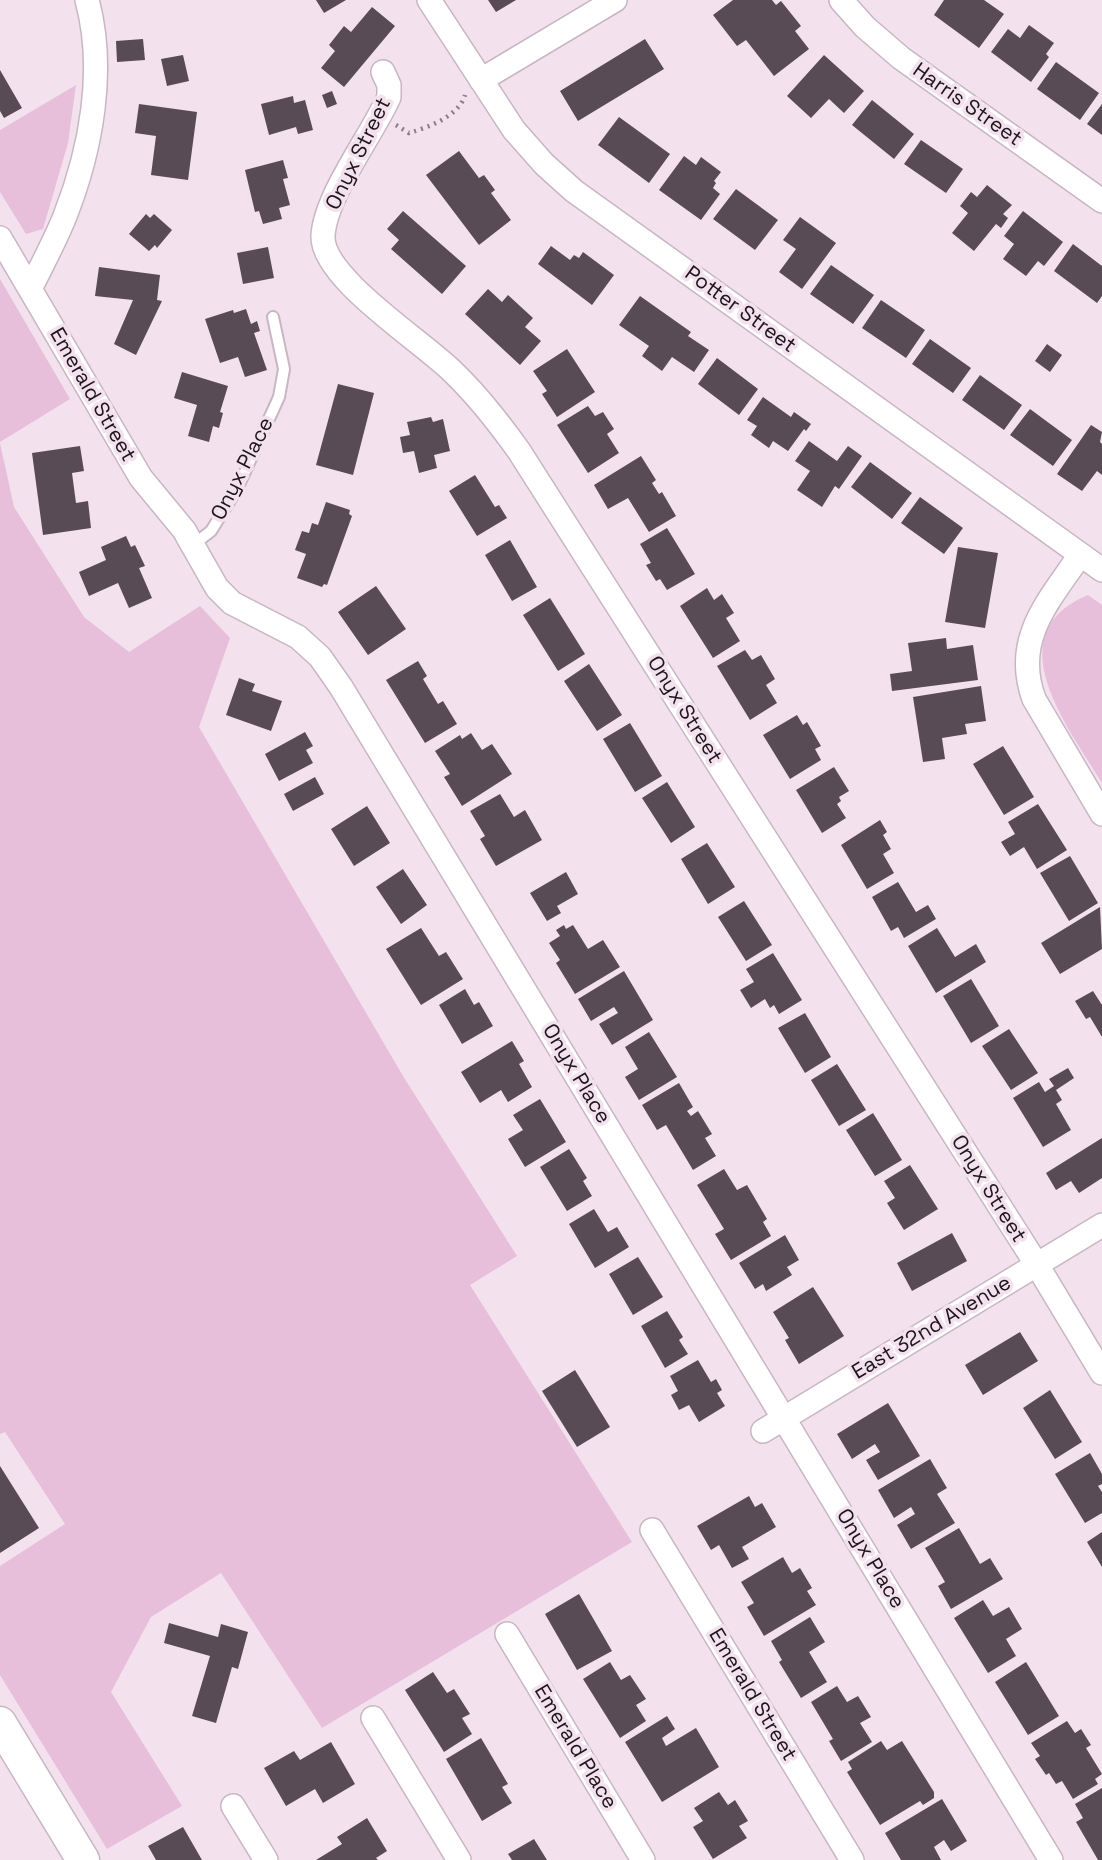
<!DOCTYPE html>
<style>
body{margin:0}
canvas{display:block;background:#f3e1ed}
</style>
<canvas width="1102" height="1860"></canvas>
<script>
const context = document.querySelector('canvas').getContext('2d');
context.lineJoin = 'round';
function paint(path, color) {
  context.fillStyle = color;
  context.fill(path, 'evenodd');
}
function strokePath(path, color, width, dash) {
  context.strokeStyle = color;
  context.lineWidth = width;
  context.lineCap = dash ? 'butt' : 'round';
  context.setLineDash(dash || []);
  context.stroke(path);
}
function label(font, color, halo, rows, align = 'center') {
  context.font = font + ' "Space Grotesk",sans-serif';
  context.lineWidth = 7;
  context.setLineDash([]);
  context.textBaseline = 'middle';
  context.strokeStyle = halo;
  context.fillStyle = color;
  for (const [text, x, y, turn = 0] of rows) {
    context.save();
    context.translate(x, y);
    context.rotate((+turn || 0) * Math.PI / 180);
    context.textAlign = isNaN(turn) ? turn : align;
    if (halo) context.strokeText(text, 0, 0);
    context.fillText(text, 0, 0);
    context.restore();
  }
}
paint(new Path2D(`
 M76,85l-8,58 -25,86 -17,5 -26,-42v-62z
 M0,279l70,120 -70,43z
 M0,443l14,64 70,110 45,35 71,-46 30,32 -31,89 204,349 114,180 -47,29 162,257 -310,186 -101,-155 -70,44 -40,75 71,114 -75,43 -107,-174v-109l65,-42 -60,-92 -5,2z
 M1088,595l14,10v178c-33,-55 -108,-149 -14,-188z`), '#e7bfdb');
paint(new Path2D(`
 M316,0h30l-22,13z
 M488,0h28l-20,12z
 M733,0h39l4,5 5,-4 20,25 -6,5 14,18 -35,27 -28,-36 -9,6 -24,-31z
 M944,0h40l20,14 -25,34 -45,-33z
 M372,7l23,19 -51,61 -23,-19 14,-17 -6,-6 15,-19 7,6z
 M1029,25l25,18 -8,11 3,3 -18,25 -40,-30 17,-23 12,9z
 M143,39l2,21 -28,2 -1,-21z
 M645,39l19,30 -86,52 -18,-30z
 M183,55l6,26 -22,5 -6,-27z
 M824,55l40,36 -20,22 -15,-14 -18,19 -24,-22z
 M1056,62l43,31 -19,27 -43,-31z
 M0,70l22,38 -18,10 -4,-7z
 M332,91l5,13 -10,4 -5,-13z
 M293,96l1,7 11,-3 8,30 -15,4 -2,-7 -27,8 -8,-31z
 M872,100l42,34 -20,25 -42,-34z
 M139,104l58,8 -9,68 -37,-5 5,-39 -21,-3z
 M1102,104v31l-15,-11z
 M619,117l51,37 -21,29 -51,-38z
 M921,140l42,29 -17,24 -42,-29z
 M459,151l20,27 5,-3 11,15 -4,3 20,27 -32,25 -53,-70z
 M684,156l12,9 5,-8 20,15 -7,9 2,2 -3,5 7,6 -19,26 -42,-30z
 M283,160l5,18 -5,1 7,26 -11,3 3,11 -19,5 -4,-13 -4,1 -10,-42z
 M987,185l25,20 -9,9 5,4 -7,10 -5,-4 -22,27 -22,-18 16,-20 -8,-7 11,-14 6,5z
 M736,189l42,31 -23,30 -42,-31z
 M403,211l63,55 -24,28 -51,-45 8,-9 -12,-11z
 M1023,211l40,31 -19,24 -6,-5 -12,15 -23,-17 11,-15 -10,-8z
 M146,214l4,4 4,-4 18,16 -15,18 -2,-3 -6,6 -20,-17z
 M800,217l36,26 -34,46 -23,-17 17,-23 -13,-9z
 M1073,244l29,22v30l-5,7 -43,-32z
 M551,246l19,14 4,-5 5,3 4,-6 31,23 -22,30 -54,-41z
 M268,247l6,31 -31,6 -6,-31z
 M831,265l43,30 -21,29 -43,-30z
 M99,267l61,8 -3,25 5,1 -26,54 -22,-11 19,-44 -38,-4z
 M488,289l14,13 6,-7 25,23 -8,9 16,14 -21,24 -55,-51z
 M640,296l51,36 -3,4 21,14 -15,22 -22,-15 -10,14 -20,-15 7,-10 -30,-21z
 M881,300l44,30 -19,28 -44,-30z
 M246,309l5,15 6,-3 3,10 -6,2 13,37 -22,7 -7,-20 -18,6 -15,-44 28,-9 1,3z
 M930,339l41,29 -18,25 -41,-29z
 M1047,344l15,11 -12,17 -15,-11z
 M567,349l28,43 -38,25 -15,-23 5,-3 -14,-20z
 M717,358l41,31 -19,26 -41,-31z
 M182,372l46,14 -8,26 3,1 -4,15 -6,-2 -4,16 -21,-6 9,-31 -23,-7z
 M980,375l42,30 -18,25 -42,-30z
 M338,384l36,9 -21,82 -37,-10z
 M763,397l28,20 3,-5 17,12 -5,7 -2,-2 -16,22 -15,-10 -4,7 -18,-13 6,-9 -10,-6z
 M588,406l7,10 8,-4 11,17 -7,5 12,19 -31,20 -31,-48z
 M1030,409l42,31 -19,26 -43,-31z
 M431,417l2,5 10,-3 7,32 -16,4 3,13 -18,5 -5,-22 -11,2 -3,-16 10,-2 -3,-13z
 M1091,425l11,7 -2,10 2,2v31l-5,-4 -15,20 -25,-17z
 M809,441l28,20 11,-15 14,10 -23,33 -4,-3 -13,21 -25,-17 13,-19 -15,-10z
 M80,446l4,25 -12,2 4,30 12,-2 3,27 -48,7 -11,-82z
 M641,456l15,24 -4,3 7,11 3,-2 14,24 -27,16 -21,-34 -20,11 -14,-24z
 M870,462l42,31 -20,26 -41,-32z
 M475,475l20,32 4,-2 8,13 -30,18 -28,-45z
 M920,497l43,31 -19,26 -43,-31z
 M326,502l24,8 -1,4 3,2 -25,69 -3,-1 -2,3 -25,-9 9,-24 -11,-4 7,-19 7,2 3,-10 6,2z
 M667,528l28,46 -28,16 -7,-11 -4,2 -10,-16 5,-2 -11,-19z
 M126,536l5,11 4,-2 10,21 -6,2 13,30 -23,10 -11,-25 -29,13 -10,-24 27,-12 -5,-13z
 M510,540l27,47 -25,14 -27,-46z
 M958,547l40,6 -13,75 -40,-6z
 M376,586l30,43 -38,26 -30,-43z
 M707,588l7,12 8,-6 12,19 -8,5 14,23 -27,17 -33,-52z
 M550,598l35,56 -27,17 -35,-56z
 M946,638l1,11 26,-4 5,35 -86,11 -2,-17 22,-3 -4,-28z
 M745,650l7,10 9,-5 14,24 -9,6 11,18 -27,17 -33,-54z
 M418,661l9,15 -4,3 15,25 5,-3 14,23 -32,19 -39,-63z
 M589,664l33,51 -25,16 -33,-50z
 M239,678l16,6 -3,7 30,10 -11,30 -45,-16z
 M981,686l5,35 -21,3 2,10 -25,4 3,21 -22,3 -10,-65z
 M797,715l6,10 4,-3 14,24 -6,3 6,11 -31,19 -27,-44z
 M630,723l32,53 -27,16 -32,-53z
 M305,732l8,14 -7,4 7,13 -34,18 -14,-27z
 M471,733l11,17 10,-6 20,30 -50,32 -18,-29 6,-3 -15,-23 25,-16 2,4z
 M1003,746l31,51 -30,18 -31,-51z
 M834,767l15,24 -10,6 2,4 -4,3 9,14 -24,15 -26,-43z
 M315,777l9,17 -31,17 -9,-17z
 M667,782l28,45 -24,16 -29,-45z
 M500,794l14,23 11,-7 17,30 -46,26 -16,-27 5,-3 -15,-25z
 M1038,804l29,46 -30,19 -13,-22 -14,9 -9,-14 14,-8 -7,-12z
 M367,806l23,37 -36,23 -23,-37z
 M880,820l7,12 -4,3 8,14 -8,5 11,19 -27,16 -26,-44z
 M707,843l28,44 -27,17 -27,-45z
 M1070,856l28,47 -29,18 -29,-48z
 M403,869l24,36 -26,19 -25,-37z
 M566,872l12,22 -21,12 4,7 -14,8 -17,-28z
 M898,882l18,30 12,-7 8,14 -32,19 -6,-11 -7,4 -19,-34z
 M744,901l28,44 -26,16 -28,-44z
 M1100,907l2,42 -42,25 -19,-31z
 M564,925l2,4 7,-4 15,24 15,-9 17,27 -45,27 -19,-31 4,-3 -11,-17 11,-7 -4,-6z
 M421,928l18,28 7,-4 17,27 -42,26 -35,-56z
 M937,928l18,29 21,-13 10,18 -50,31 -28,-47z
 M773,953l29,47 -23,14 -5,-9 -4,3 -5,-9 -14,9 -11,-18 14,-8 -8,-13z
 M624,971l29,49 -41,25 -13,-21 19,-11 -4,-6 -23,14 -13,-22z
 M971,979l28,47 -28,17 -28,-47z
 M465,989l9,16 5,-3 14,24 -31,18 -23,-39z
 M1093,991l9,14v32l-12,-20 -4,2 -11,-18z
 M805,1013l26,44 -26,16 -27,-45z
 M1009,1029l29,44 -27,17 -29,-44z
 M649,1032l28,45 -38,23 -14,-23 13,-8 -13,-22z
 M512,1041l12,20 -5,3 13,23 -24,15 -7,-12 -21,13 -19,-31z
 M837,1064l29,46 -27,16 -28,-46z
 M1068,1068l6,10 -18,12 6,10 -6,4 15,26 -28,17 -30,-49 26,-16 6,10 9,-6 -5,-7z
 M679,1083l14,24 -6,4 4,5 7,-5 14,23 -7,4 11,18 -23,14 -27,-45 -9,5 -15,-25z
 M540,1099l26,43 -41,25 -17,-28 15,-9 -10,-15z
 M873,1113l29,47 -27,16 -29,-46z
 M1102,1138v40l-23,15 -8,-12 -15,9 -10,-17z
 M569,1149l18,29 -4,3 9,15 -25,15 -27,-44z
 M910,1165l28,44 -34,21 -17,-27 8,-5 -11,-17z
 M724,1169l13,21 10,-5 20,34 -4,3 8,14 -40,24 -16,-26 9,-5 -27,-44z
 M594,1209l14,23 9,-5 12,20 -34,21 -26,-44z
 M952,1233l15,28 -55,30 -15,-28z
 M785,1235l14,25 -12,7 5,8 -26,16 -3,-7 -8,5 -16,-26z
 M638,1257l25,40 -30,18 -24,-41z
 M813,1287l31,49 -45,28 -14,-24 4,-2 -16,-26z
 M667,1311l16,26 -4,3 9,14 -23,14 -24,-42z
 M1020,1332l18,29 -55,34 -18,-30z
 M698,1360l13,22 5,-3 6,11 -5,3 8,13 -26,16 -10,-17 -10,5 -8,-15 7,-4 -8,-15z
 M575,1370l35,57 -33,20 -35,-56z
 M1050,1390l32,52 -27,17 -32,-51z
 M888,1403l32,53 -42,24 -12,-20 14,-8 -5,-8 -23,15 -15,-25z
 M1090,1453l12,21v10l-4,2 4,6v21l-17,10 -30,-49z
 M930,1459l17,29 -10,6 18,29 -44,26 -14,-24 18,-11 -4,-7 -17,11 -16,-28z
 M0,1466l39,62 -39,25z
 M749,1496l6,11 7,-4 14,24 -34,20 7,12 -17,9 -13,-23 -8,5 -14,-24z
 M959,1528l21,36 10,-6 13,21 -52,30 -13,-23 7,-4 -20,-34z
 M1102,1532v35l-15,-25z
 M783,1557l9,16 8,-5 12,20 -5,3 9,14 -52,31 -17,-29 7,-4 -13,-21z
 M579,1594l33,57 -35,19 -32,-56z
 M983,1600l10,16 16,-9 13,22 -16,10 10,17 -28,17 -34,-55z
 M810,1617l15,25 -16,10 18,30 -26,16 -22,-36 3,-2 -11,-19z
 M169,1623l49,14 3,-13 27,8 -10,37 -6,-2 -16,56 -24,-7 18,-60 -46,-13z
 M610,1662l11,18 9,-5 16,24 -10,6 10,16 -26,17 -37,-59z
 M1026,1662l33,54 -31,19 -33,-53z
 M433,1672l14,21 7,-4 16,25 -8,4 10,16 -28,18 -39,-62z
 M837,1686l10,16 11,-6 13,21 -11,6 12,19 -31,19 -12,-20 4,-2 -22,-37z
 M667,1716l8,13 -13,9 4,8 30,-18 23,39 -57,35 -37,-60z
 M1067,1721l8,12 6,-4 10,16 -5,3 16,26 -7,5 3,5 -25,15 -11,-18 -6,3 -7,-11 -3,2 -11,-16 5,-3 -9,-13z
 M481,1738l27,46 -6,3 10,16 -30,18 -36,-62z
 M881,1741l6,9 15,-9 32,51v6l-11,7 -3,-4 -40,24 -33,-53 5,-3 -4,-7z
 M331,1742l24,42 -32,19 -8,-14 -29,17 -22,-38 30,-17 6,9z
 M1102,1788v72h-4l-22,-38 7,-4 -8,-14z
 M719,1792l9,13 7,-5 13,21 -9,5 8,12 -34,21 -20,-32 10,-6 -9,-13z
 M942,1799l25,42 -16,10 -7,-11 -10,7 7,13h-40l-16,-27z
 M367,1818l20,33 -11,7 2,2h-62l26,-16 -5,-7z
 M183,1827l19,33h-46l-8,-14z
 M534,1839l13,21h-35l-4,-6z`), '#594b55');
const lane = new Path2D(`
 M193,545l18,-14 26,-42 42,-92 5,-28 -11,-52`);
const street = new Path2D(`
 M429,0l85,130 30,34 30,27 528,379
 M841,0l24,27 36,31 201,143
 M383,72l6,13v12c-17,38 -64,99 -66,139 -2,42 102,107 131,137 25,24 45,50 65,78l518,814 65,108
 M481,80l134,-80
 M0,238l141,240 43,52 33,58 15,15 66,34 22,20 21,30 710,1173
 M30,289c12,-24 25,-48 35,-73 26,-66 41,-146 22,-216
 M1080,555c-31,46 -68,84 -46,144l68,115
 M763,1431l339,-206
 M652,1530l200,330
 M507,1634l136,226
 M373,1718l86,142
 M233,1806l33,54`);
const secondary = new Path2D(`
 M0,1723l83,137`);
strokePath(lane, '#c8b7c3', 14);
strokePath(street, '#c8b7c3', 26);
strokePath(secondary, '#c8b7c3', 35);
strokePath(new Path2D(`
 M396,125l13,8c20,-6 50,-17 56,-38`), '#8b7f87', 4.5, [2, 5]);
strokePath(lane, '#fff', 10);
strokePath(street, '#fff', 23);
strokePath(secondary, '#fff', 32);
label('21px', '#1c161a', '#f3e1ed', [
 ["Harris Street",967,105,35],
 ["Onyx Street",359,154,-64],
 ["Potter Street",740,310,36],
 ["Emerald Street",92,395,60],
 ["Onyx Place",243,469,-63],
 ["Onyx Street",684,710,58],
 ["Onyx Place",576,1074,59],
 ["Onyx Street",988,1189,58],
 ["East 32nd Avenue",932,1328,-31],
 ["Onyx Place",870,1559,59],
 ["Emerald Street",752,1695,59],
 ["Emerald Place",575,1747,59]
]);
</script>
